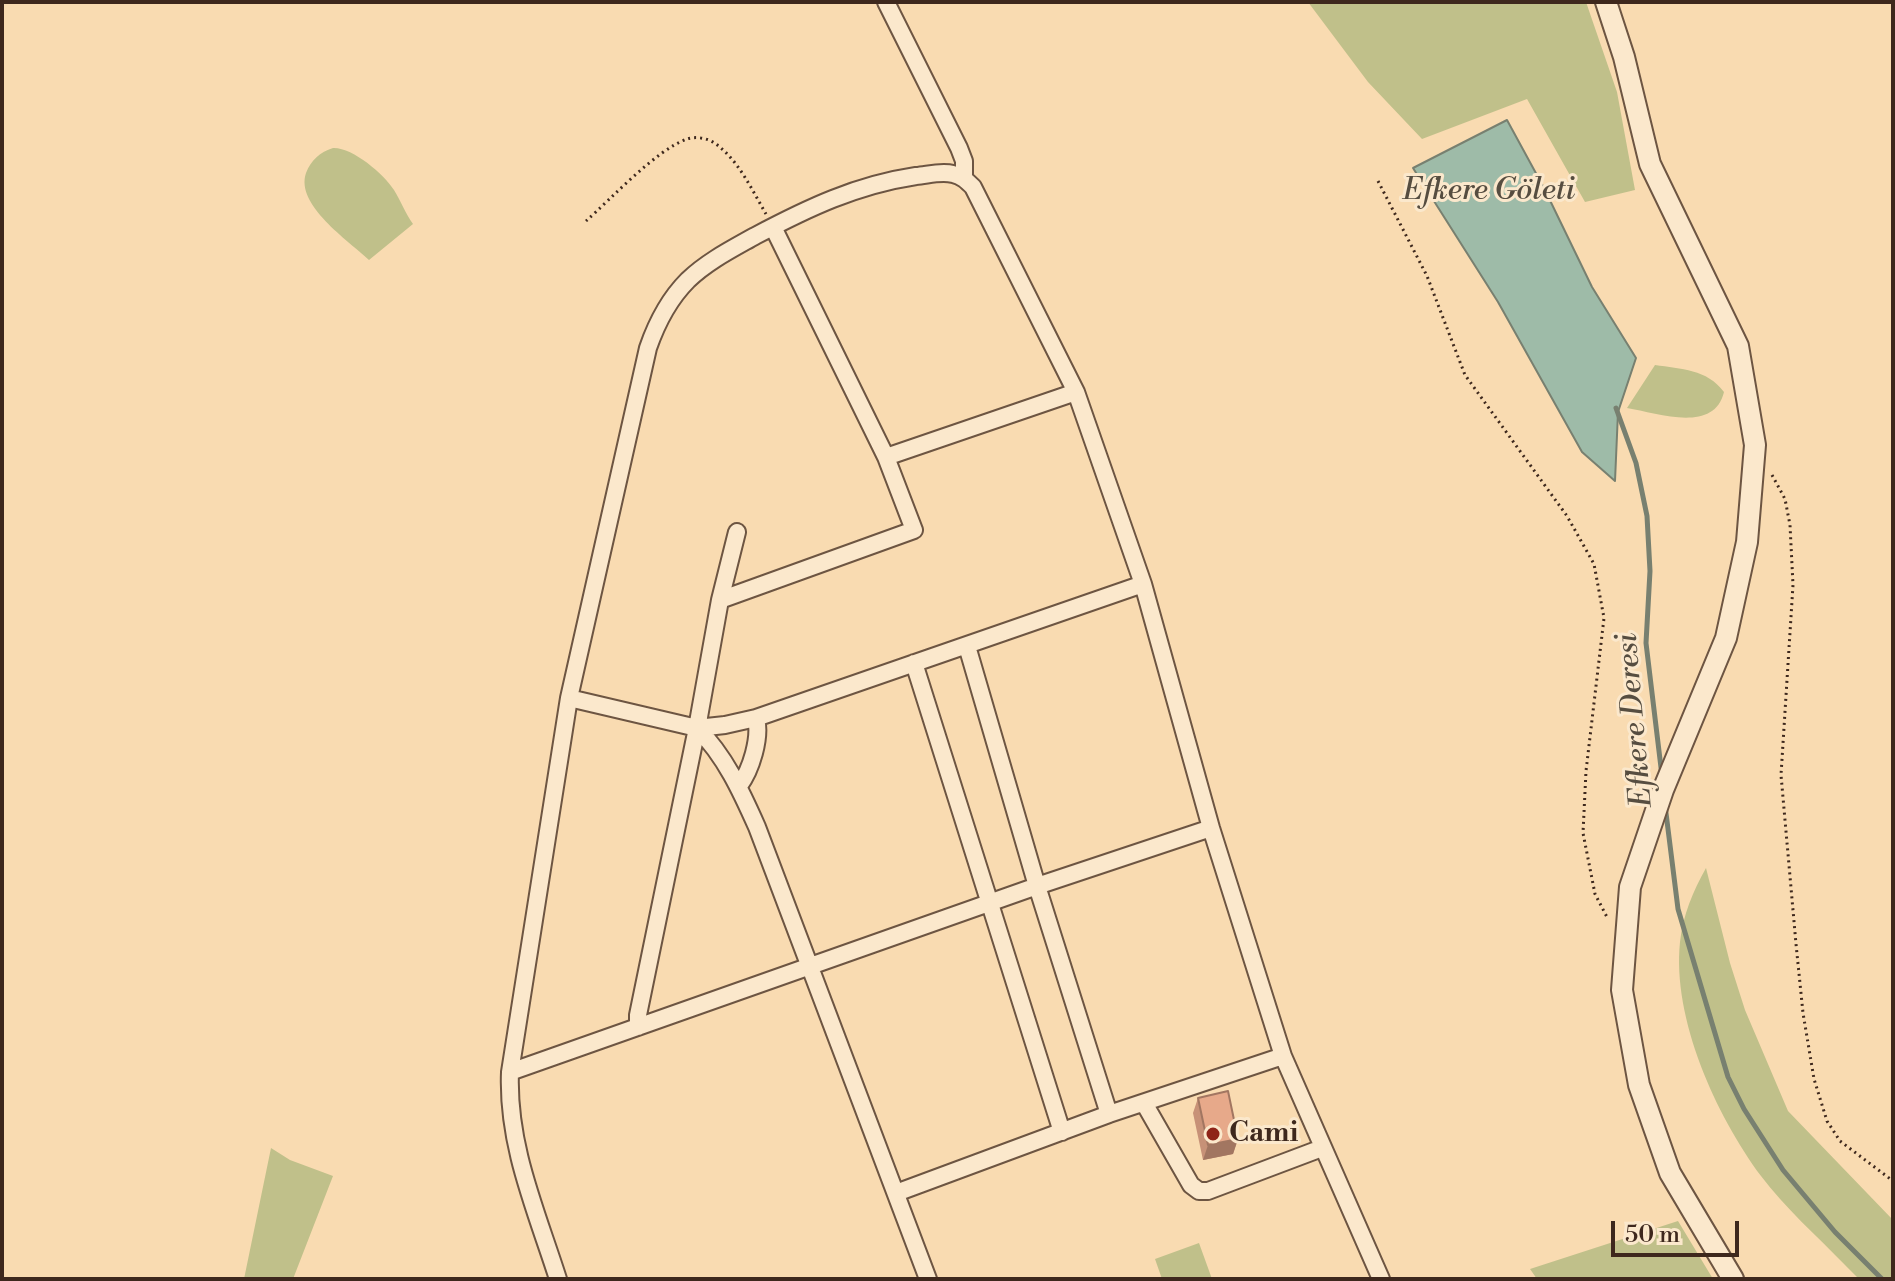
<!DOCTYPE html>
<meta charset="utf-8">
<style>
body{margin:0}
#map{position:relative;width:1895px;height:1281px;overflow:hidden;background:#f9dbb1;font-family:"Libre Bodoni",serif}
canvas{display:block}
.frame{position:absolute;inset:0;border:4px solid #3e281d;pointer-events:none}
.scale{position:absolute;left:1611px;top:1221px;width:128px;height:36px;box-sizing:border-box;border:4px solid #3e281d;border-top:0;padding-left:10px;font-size:24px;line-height:28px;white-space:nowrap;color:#3e281d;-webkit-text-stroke:6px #fbe8cc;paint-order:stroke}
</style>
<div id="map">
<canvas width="1895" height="1281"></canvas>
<div class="frame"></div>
<div class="scale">50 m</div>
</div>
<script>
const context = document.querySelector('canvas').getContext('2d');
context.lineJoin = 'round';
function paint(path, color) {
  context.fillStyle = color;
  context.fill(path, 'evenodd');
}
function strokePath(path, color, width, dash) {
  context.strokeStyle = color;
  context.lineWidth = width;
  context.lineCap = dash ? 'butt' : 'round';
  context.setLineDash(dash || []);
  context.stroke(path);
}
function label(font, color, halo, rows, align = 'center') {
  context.font = font + ' "Libre Bodoni",serif';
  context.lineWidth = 6;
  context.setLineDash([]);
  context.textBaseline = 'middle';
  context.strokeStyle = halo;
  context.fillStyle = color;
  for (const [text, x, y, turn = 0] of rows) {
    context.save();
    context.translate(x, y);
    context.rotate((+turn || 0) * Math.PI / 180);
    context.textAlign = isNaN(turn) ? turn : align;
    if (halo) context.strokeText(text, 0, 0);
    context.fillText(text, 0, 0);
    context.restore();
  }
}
paint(new Path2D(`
 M1308,2h278l31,90 18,98 -50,12 -58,-103 -105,40 -54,-57z
 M333,148c19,-1 51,26 61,42 7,11 11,23 19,34l-44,36c-21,-20 -74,-55 -63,-87 5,-13 14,-21 27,-25z
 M1655,365c26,4 52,4 69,27 -10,42 -67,21 -97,16z
 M1706,868l24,95 15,47 43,101 105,109v59h-34l-14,-14c-28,-29 -60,-57 -84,-89 -45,-61 -89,-157 -81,-234 3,-27 13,-51 26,-74z
 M271,1148l19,12 43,16 -40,103h-49z
 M1678,1221l35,58h-176l-7,-10z
 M1199,1243l13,36h-50l-7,-20z`), '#c0c08a');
const water = new Path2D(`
 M1507,120l37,68 48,99 44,71 -18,54 -3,69 -33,-29 -84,-150 -85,-134z`);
paint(water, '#9ebba8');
strokePath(water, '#788070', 2);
strokePath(new Path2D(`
 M1616,408l20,55 11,53 3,55 -4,72 16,133
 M1665,805l13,104 50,168 16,32 39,61 52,62 47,47`), '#788070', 5);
const minor = new Path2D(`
 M886,2l73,146 5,13v17
 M886,457l190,-65
 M737,532l-17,68 -23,128c28,28 44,63 60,99l171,452
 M720,600l194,-70 -28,-73 -113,-230
 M967,646l70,240 72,228
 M914,663l148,469
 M569,698l128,30 28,-3 31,-7 387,-134
 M739,786c12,-16 22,-48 17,-68
 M638,1027v-12l59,-287
 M510,1072l527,-186 174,-58
 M1144,1103l47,82 8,6h9l114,-43
 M896,1193l213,-79 174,-58
 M558,1279c-22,-69 -51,-134 -48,-207l59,-374 79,-350c9,-26 21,-49 40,-68 20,-19 44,-31 67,-44 53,-28 101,-51 161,-60 12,-1 25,-5 37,-2 9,2 14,7 20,13l103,205 67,192 68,244 72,228 98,223`);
const tertiary = new Path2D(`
 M1606,2l18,55 26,107 88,182 17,99 -8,97 -21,96 -63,152 -33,97 -8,103 17,95 31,88 63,106`);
strokePath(minor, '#6d5542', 20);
strokePath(tertiary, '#6d5542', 24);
strokePath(new Path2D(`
 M1378,181l49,95 38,99 102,141 27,48 10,54 -18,153 -3,62 12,61 13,25
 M586,221c26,-23 70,-71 101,-82 9,-3 21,-1 29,5 23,17 36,46 50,70
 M1772,475l13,24 5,26 3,60 -12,190 15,169 7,69 11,66 13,42 13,20 53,40`), '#3e281d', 3, [2, 4]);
strokePath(minor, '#fbe8cc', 16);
strokePath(tertiary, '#fbe8cc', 20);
paint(new Path2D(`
 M1198,1098l40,41 -5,15 -30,6 -10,-47z`), '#c79177');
paint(new Path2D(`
 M1238,1139l-5,15 -30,6 5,-15z`), '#a27661');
const building = new Path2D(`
 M1228,1091l10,48 -30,6 -10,-47z`);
paint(building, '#e7a98a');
strokePath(building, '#a27661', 2);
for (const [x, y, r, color] of [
 [1213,1134,8,"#8f2418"]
]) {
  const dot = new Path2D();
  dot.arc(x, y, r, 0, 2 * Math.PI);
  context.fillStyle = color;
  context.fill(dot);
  strokePath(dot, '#fbe8cc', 3);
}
label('bold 28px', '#3e281d', '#fbe8cc', [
 ["Cami",1229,1134]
], 'left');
label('italic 30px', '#564d40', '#fbe8cc', [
 ["Efkere Göleti",1489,192],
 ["Efkere Deresi",1636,720,-95]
]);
</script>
